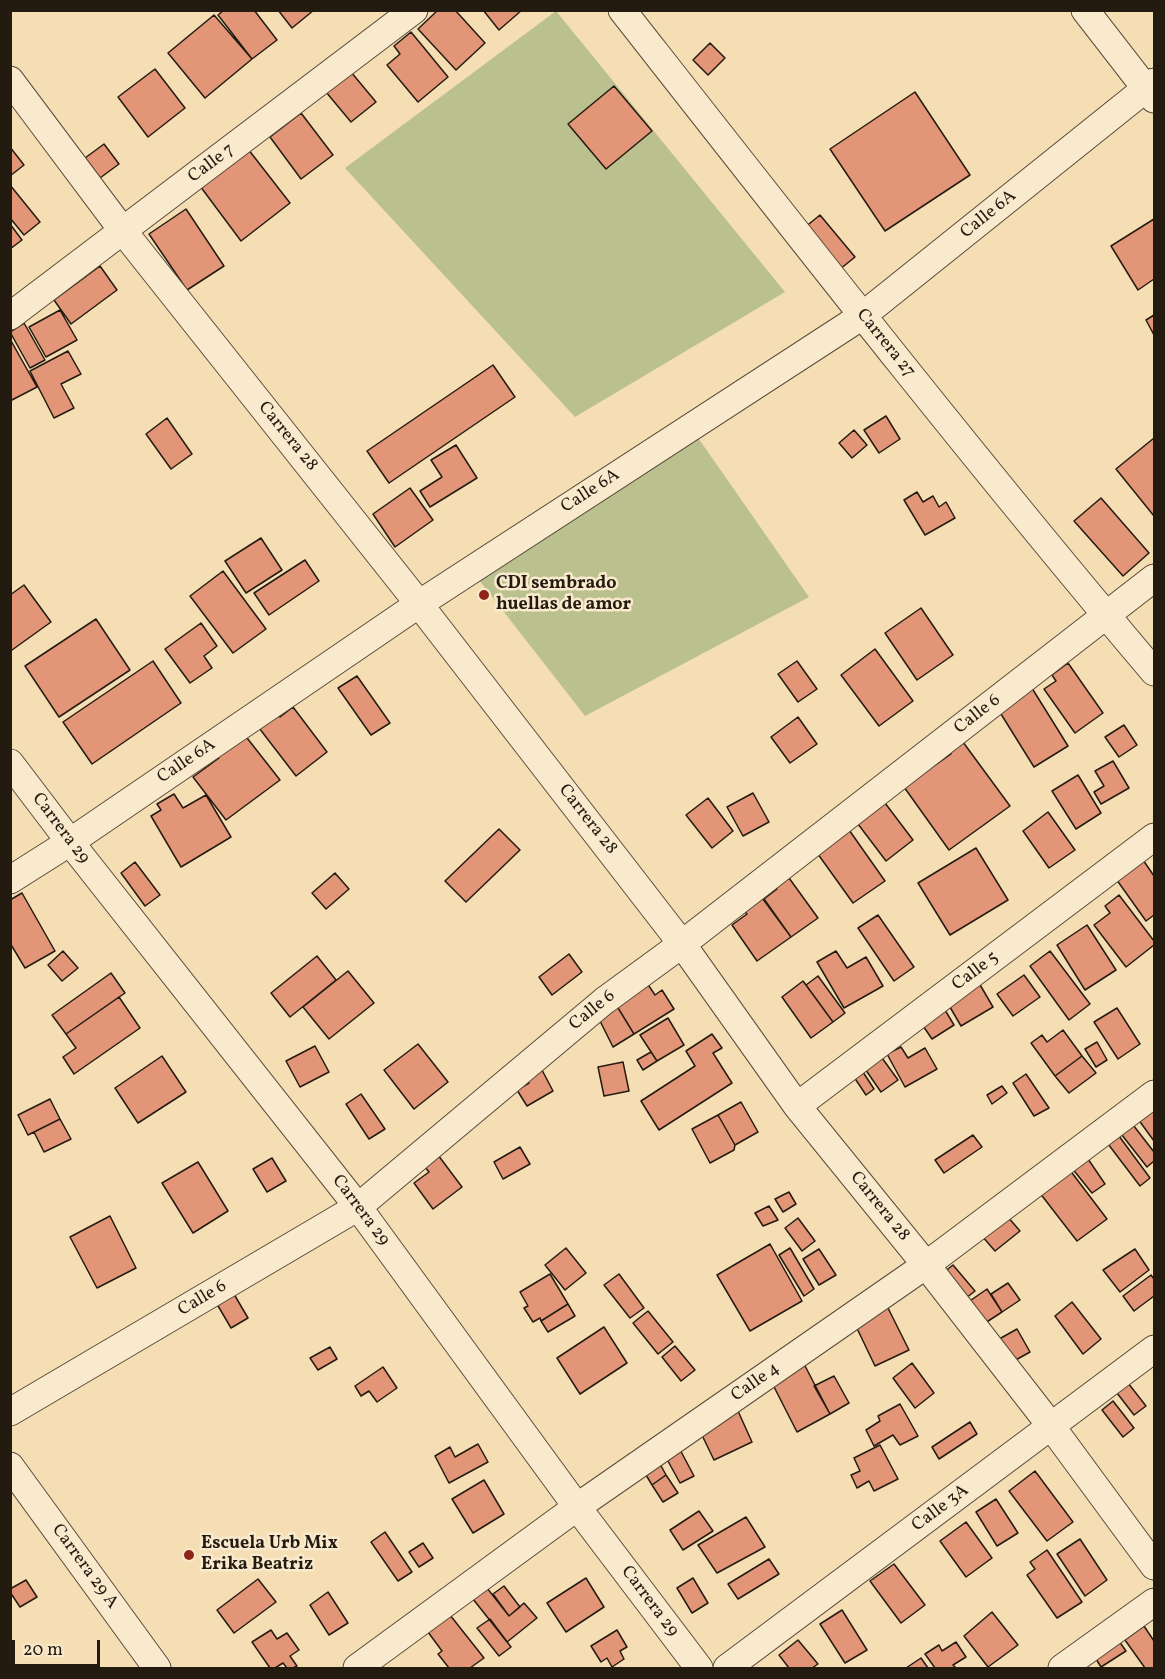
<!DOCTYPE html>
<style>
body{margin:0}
#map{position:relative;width:1165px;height:1679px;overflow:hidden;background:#f6deb4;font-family:Vollkorn,serif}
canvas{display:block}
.frame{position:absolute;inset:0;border:12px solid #241b10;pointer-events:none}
.scale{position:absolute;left:12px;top:1640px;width:88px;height:27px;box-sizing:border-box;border:3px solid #241b10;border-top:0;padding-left:8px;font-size:18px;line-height:21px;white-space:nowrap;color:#241b10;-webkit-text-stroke:4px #f9eace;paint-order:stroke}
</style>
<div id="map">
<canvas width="1165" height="1679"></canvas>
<div class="frame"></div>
<div class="scale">20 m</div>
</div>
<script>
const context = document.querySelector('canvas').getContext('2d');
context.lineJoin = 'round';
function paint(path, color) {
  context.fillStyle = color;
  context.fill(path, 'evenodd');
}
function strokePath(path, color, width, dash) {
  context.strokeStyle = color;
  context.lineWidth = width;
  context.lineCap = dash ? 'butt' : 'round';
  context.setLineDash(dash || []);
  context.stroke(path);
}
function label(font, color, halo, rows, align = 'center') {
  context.font = font + ' Vollkorn,serif';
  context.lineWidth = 5;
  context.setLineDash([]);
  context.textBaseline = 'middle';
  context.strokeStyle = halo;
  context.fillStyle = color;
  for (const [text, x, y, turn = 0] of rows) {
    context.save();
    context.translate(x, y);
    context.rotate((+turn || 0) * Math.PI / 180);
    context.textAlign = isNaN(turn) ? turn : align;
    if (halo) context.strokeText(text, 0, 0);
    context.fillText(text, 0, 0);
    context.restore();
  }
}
paint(new Path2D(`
 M556,11l229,281 -210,125 -230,-249z
 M694,432l115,165 -224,119 -106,-136z`), '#bbc18e');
const building = new Path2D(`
 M224,10h30l23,30 -25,19 -34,-44z
 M278,10h36l-22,18z
 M438,10h17l30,33 -29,27 -38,-41z
 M483,10h39l-23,20z
 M214,15l38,44 -47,39 -37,-45z
 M411,32l37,45 -30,25 -31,-37 13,-11 -6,-8z
 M710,43l15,15 -17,17 -15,-15z
 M155,69l30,39 -37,29 -30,-40z
 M351,72l25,30 -25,20 -25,-30z
 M614,86l38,45 -46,38 -38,-45z
 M915,92l55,83 -85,56 -55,-82z
 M301,113l32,42 -32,24 -31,-42z
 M104,144l15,20 -19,14 -15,-20z
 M10,147l14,18 -14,11z
 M248,149l42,54 -49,38 -41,-55z
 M10,185l30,37 -16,13 -14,-17z
 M186,209l38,57 -37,24 -38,-56z
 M820,215l35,42 -16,13 -35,-42z
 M1154,219v60l-16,11 -27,-44z
 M10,224l12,16 -12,9z
 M100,266l17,24 -46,34 -17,-24z
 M60,310l17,30 -31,17 -17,-30z
 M1154,315v20l-8,-15z
 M24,323l21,37 -15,8 -20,-36z
 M10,339l27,48 -27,14z
 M68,351l13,23 -20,10 13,24 -20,10 -24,-47z
 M493,365l22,32 -126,86 -22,-32z
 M886,416l14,23 -21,14 -15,-23z
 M167,418l25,36 -21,15 -25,-35z
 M854,430l13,15 -15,13 -13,-15z
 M1154,438v78l-38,-47z
 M456,445l21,33 -47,29 -10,-16 22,-14 -11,-17z
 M410,488l23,32 -38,27 -22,-33z
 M917,492l6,10 10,-6 6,11 7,-5 9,16 -30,17 -21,-35z
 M1101,498l48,55 -26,23 -49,-55z
 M261,538l21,32 -36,23 -21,-32z
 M305,560l14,21 -50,34 -15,-22z
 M223,571l43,58 -33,24 -43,-57z
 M24,585l27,37 -39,28 -2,-2v-53z
 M921,608l32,47 -36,25 -32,-47z
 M96,619l34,51 -71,47 -34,-51z
 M201,623l16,23 -13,10 8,12 -22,15 -25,-34z
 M875,649l38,52 -34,25 -38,-51z
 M153,661l28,42 -89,61 -29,-42z
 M797,661l20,28 -19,13 -20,-28z
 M1068,663l35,50 -28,20 -31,-44 12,-8 -4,-6z
 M357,676l33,47 -19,12 -33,-47z
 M1030,685l38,61 -34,21 -38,-61z
 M293,707l34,45 -31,24 -40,-52 18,-14 6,7z
 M798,717l19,27 -27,19 -19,-26z
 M1124,725l13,20 -18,12 -14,-20z
 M240,729l40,51 -54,40 -33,-43 26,-19 -7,-8z
 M960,738l50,68 -61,44 -45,-63 47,-33 -4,-6z
 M1113,761l16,27 -28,16 -7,-12 10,-6 -9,-15z
 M1078,775l23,38 -25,16 -24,-38z
 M753,793l16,29 -26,14 -16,-29z
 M174,794l9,14 23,-13 25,42 -50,30 -30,-51 10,-6 -4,-6z
 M708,798l25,33 -21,17 -26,-33z
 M885,803l28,37 -27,21 -28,-37z
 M1048,812l27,38 -26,18 -26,-37z
 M847,827l38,54 -32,22 -38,-53z
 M499,829l21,21 -54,52 -21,-21z
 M976,848l32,52 -58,35 -32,-52z
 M1141,857l13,19v39l-8,6 -32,-45z
 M135,862l25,33 -15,11 -24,-33z
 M784,871l34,47 -27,19 -27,-38 13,-10 -6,-8z
 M335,873l14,16 -23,20 -14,-16z
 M22,893l33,58 -30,17 -15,-25v-43z
 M760,895l31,42 -34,24 -25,-36 15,-11 -5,-6z
 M1119,895l35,46v4l-28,22 -32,-42 16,-12 -5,-7z
 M878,915l36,52 -20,14 -36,-53z
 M1087,925l29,45 -31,20 -28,-45z
 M63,951l15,17 -16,13 -14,-16z
 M836,951l11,17 19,-11 17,29 -39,22 -27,-46z
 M1050,951l40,53 -21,16 -39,-54z
 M569,954l13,18 -30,23 -13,-18z
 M317,956l19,24 -46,37 -19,-24z
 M348,971l26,32 -45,36 -26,-32z
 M111,973l14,20 -59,41 -14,-19z
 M1024,975l16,22 -27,19 -16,-22z
 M818,976l27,37 -12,9 -27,-37z
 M803,981l30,41 -22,16 -29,-41z
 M647,983l8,12 7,-5 12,19 -40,25 -19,-31z
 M979,983l14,24 -32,19 -14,-24z
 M119,997l21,31 -66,46 -11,-17 13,-9 -10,-14z
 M615,1003l19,31 -21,13 -13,-26z
 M942,1005l12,20 -22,14 -13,-19z
 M1117,1008l23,36 -22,15 -24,-37z
 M668,1018l16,27 -27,16 -17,-26z
 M1063,1030l19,26 -27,20 -24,-33 11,-8 5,7z
 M712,1034l10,14 -9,5 19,30 -73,47 -18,-29 54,-35 -9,-15z
 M1097,1042l10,18 -11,7 -11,-18z
 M418,1044l30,38 -34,27 -30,-39z
 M315,1046l14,26 -29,15 -14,-26z
 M901,1047l7,11 17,-10 12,21 -32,18 -18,-33z
 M877,1051l21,29 -17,12 -20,-29z
 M651,1052l6,9 -14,9 -6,-10z
 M162,1056l24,36 -48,31 -23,-35z
 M1082,1056l14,17 -27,20 -14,-17z
 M623,1062l6,29 -25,5 -6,-29z
 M859,1066l15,23 -8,6 -16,-24z
 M542,1070l11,21 -26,15 -10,-16 12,-7 -2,-5z
 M1026,1074l23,34 -15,8 -21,-33z
 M1002,1086l5,7 -15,11 -5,-9z
 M361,1094l24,35 -16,10 -23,-35z
 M50,1099l10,20 -32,16 -10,-20z
 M741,1102l17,30 -23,13 -17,-30z
 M1152,1109l2,3v29l-16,-22z
 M718,1115l17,30 -1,5 -24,13 -18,-34z
 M60,1119l11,20 -27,13 -10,-20z
 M1130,1121l24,31v9l-7,6 -29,-37z
 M1116,1132l34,46 -10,8 -35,-46z
 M973,1135l9,12 -38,26 -9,-13z
 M520,1147l10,17 -27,15 -9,-17z
 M438,1155l24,32 -29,22 -19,-26 15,-11 -5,-6z
 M1086,1156l19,28 -13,9 -21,-26z
 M272,1158l14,23 -19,11 -14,-23z
 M198,1162l30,49 -35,22 -31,-50z
 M1066,1165l41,54 -30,22 -41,-53z
 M789,1192l7,12 -13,8 -8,-13z
 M769,1206l9,14 -15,6 -8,-13z
 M110,1216l26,52 -39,20 -27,-51z
 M1007,1216l13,15 -25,20 -13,-15z
 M798,1218l17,23 -13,10 -17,-23z
 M770,1244l32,57 -52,30 -33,-56z
 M566,1248l20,25 -21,17 -20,-25z
 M790,1248l24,41 -10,7 -25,-41z
 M819,1249l17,26 -17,10 -16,-26z
 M1135,1249l14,21 -29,22 -17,-22z
 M953,1265l22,26 -14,11 -22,-26z
 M550,1274l18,30 -27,17 -1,-3 -7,4 -9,-14 4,-2 -8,-14z
 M619,1274l25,34 -14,10 -26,-33z
 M1151,1275l3,4v17l-20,15 -11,-15z
 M1008,1283l12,17 -18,12 -11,-18z
 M231,1289l17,29 -17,10 -17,-29z
 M987,1289l15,23 -23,15 -15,-22z
 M1072,1302l29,37 -18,15 -28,-38z
 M568,1304l7,12 -27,16 -7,-11z
 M886,1304l23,46 -34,16 -22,-46z
 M648,1311l25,31 -15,12 -25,-31z
 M604,1327l23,36 -47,31 -23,-36z
 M1017,1329l13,23 -25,14 -13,-23z
 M675,1346l20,24 -14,11 -19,-24z
 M330,1347l7,12 -19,11 -8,-12z
 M803,1362l27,52 -33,18 -27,-53z
 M912,1363l22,30 -19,15 -22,-30z
 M383,1367l14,21 -20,14 -8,-11 -8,5 -6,-10z
 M834,1376l15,27 -19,11 -16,-28z
 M1128,1383l18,23 -12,9 -17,-22z
 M1113,1401l21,27 -11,9 -21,-27z
 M900,1404l18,32 -18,9 -7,-10 -19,11 -8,-16 14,-9 -2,-5z
 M738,1411l14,31 -38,18 -15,-31z
 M970,1422l7,12 -38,25 -7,-12z
 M478,1444l10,18 -39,21 -14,-27 15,-9 5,10z
 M677,1444l17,32 -14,7 -17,-31z
 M880,1445l18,34 -24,12 -5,-10 -12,7 -6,-13 9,-4 -6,-13z
 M659,1462l7,13 -14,10 -9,-15z
 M1035,1471l38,51 -26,19 -38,-50z
 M666,1475l12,18 -15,9 -11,-17z
 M484,1480l20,34 -31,19 -21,-34z
 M996,1499l22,34 -21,13 -21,-34z
 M699,1511l14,20 -30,19 -13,-20z
 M746,1517l19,30 -48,26 -19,-28z
 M966,1522l26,36 -26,19 -26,-36z
 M385,1532l27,40 -14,9 -27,-39z
 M1080,1539l27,41 -22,16 -28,-42z
 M423,1543l10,15 -14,9 -10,-15z
 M1047,1550l35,52 -25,16 -30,-43 8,-6 -5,-7z
 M769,1559l10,15 -41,25 -10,-15z
 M894,1564l31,41 -24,18 -31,-42z
 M586,1578l18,29 -38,25 -19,-29z
 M693,1578l15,25 -16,10 -15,-25z
 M258,1579l18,23 -42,31 -17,-23z
 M26,1580l11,17 -17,10 -10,-15v-3z
 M504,1586l16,21 -11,9 -16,-22z
 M487,1588l22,28 15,-13 13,15 -30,24 -34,-43z
 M328,1592l20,31 -19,12 -19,-30z
 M842,1610l25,40 -22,13 -25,-39z
 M992,1612l26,33 -30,22 -24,-31z
 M450,1615l34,43 -14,10h-21l-11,-14 4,-3 -14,-19z
 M490,1619l21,28 -12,9 -22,-28z
 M1144,1626l10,15v27h-9l-20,-28z
 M271,1630l6,9 10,-6 12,17 -9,6 7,10 -4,2h-6l-4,-5 -8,5h-5l-18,-26z
 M617,1630l10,17 -7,4 4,8 -12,8 -5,-9 -6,4 -10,-16z
 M1114,1634l12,17 -25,16 -10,-16z
 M798,1640l20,24 -6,4h-23l-10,-13z
 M956,1642l10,15 -13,8 3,3h-21l-10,-14 14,-9 3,6z
 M921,1658l7,10h-22z`);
paint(building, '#e29577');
strokePath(building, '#241b10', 1.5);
const minor = new Path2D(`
 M622,10c175,223 349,446 532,662
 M1085,10l69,89
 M10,80l113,151 296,373 263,340 115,162 129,159 125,161 103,140
 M10,316l404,-306
 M10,763l60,79 288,365 219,300 122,161
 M10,880l60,-38 349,-238 443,-288 292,-234
 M797,1106l357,-269
 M10,1412l348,-205 246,-206 78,-57 472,-366
 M10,1466l147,202
 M357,1668l220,-161 349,-242 228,-171
 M727,1668l427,-319
 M1062,1668l92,-66`);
strokePath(minor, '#584c39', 29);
strokePath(minor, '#f9eace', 27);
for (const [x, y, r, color] of [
 [484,595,6,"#8f2418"],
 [189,1555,6,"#8f2418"]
]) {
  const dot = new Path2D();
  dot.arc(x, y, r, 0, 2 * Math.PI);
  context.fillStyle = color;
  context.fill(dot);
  strokePath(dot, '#f9eace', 2);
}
label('18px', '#241b10', '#f9eace', [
 ["Calle 7",212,164,-37],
 ["Calle 6A",989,215,-39],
 ["Carrera 27",885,344,51],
 ["Carrera 28",287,437,51],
 ["Calle 6A",591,492,-33],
 ["Calle 6",978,715,-38],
 ["Calle 6A",187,762,-34],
 ["Carrera 28",587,820,52],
 ["Carrera 29",60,829,53],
 ["Calle 5",976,972,-37],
 ["Calle 6",593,1011,-39],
 ["Carrera 28",879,1207,51],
 ["Carrera 29",360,1211,53],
 ["Calle 6",203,1299,-31],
 ["Calle 4",756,1383,-35],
 ["Calle 3A",941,1509,-37],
 ["Carrera 29 A",84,1567,54],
 ["Carrera 29",649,1602,53]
]);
label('bold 18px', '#241b10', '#f9eace', [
 ["CDI sembrado",496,585],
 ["huellas de amor",496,606],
 ["Escuela Urb Mix",201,1545],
 ["Erika Beatriz",201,1566]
], 'left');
</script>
